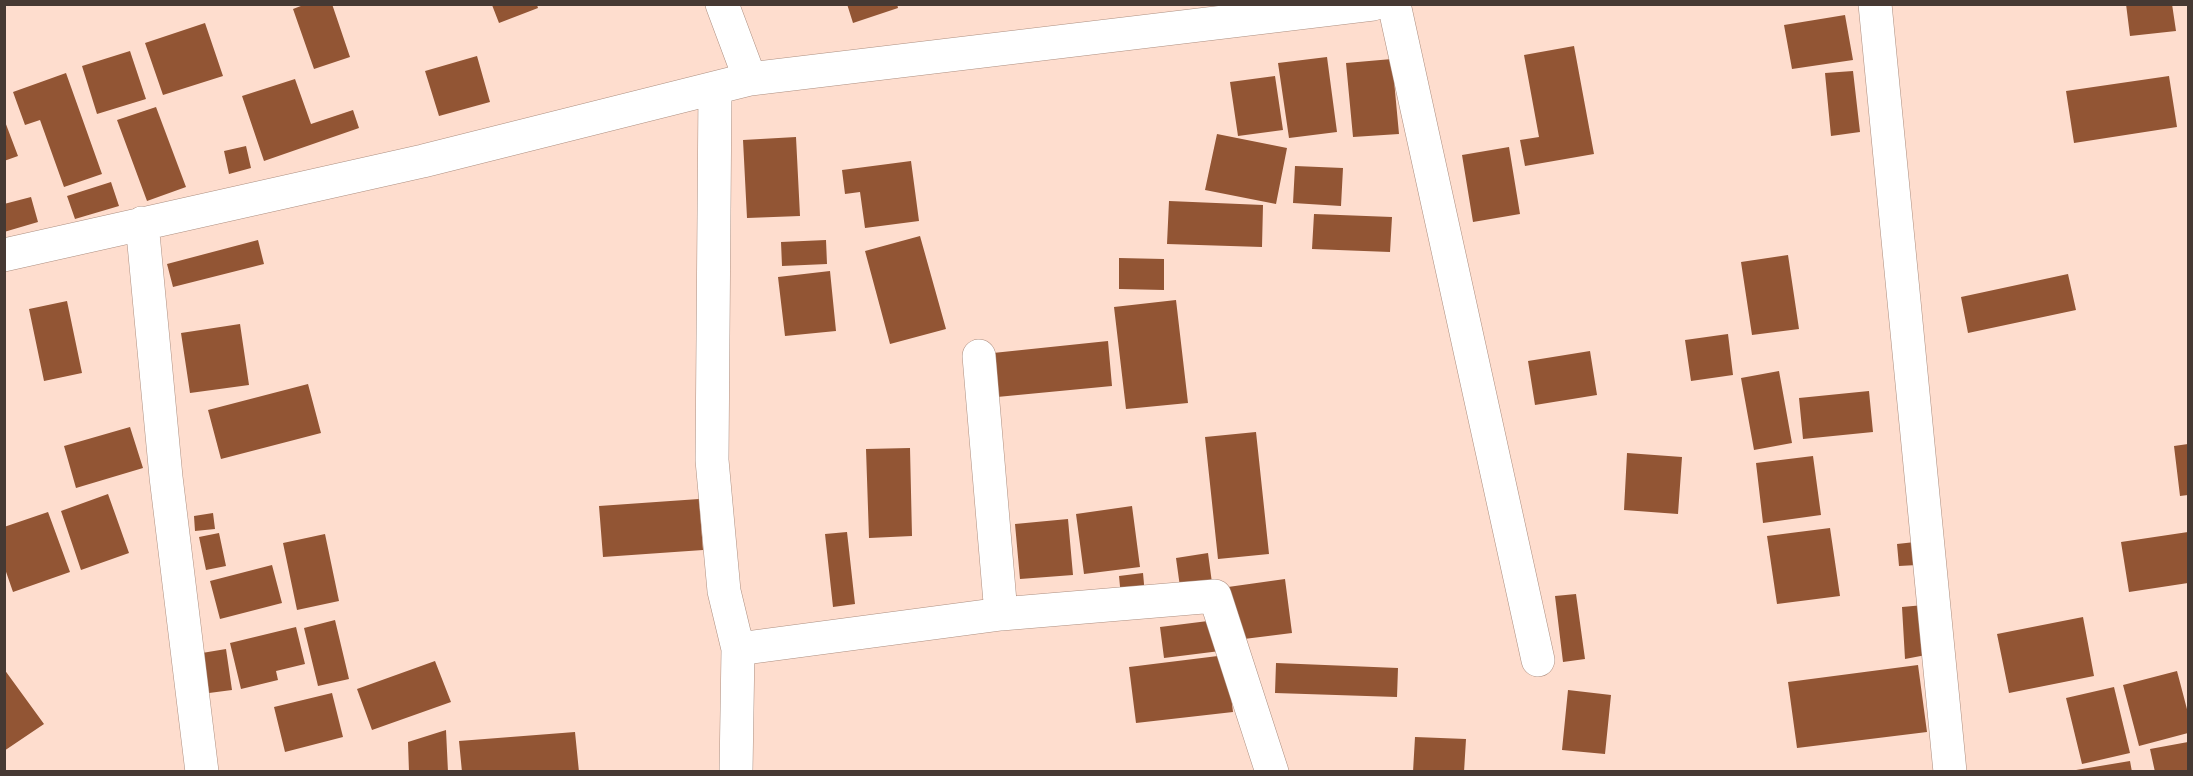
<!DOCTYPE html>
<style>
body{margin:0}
#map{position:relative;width:2193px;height:776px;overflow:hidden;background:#feddce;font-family:"Alegreya Sans",sans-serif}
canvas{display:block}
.frame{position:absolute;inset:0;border:6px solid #463933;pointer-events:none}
</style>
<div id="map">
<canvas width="2193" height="776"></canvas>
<div class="frame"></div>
</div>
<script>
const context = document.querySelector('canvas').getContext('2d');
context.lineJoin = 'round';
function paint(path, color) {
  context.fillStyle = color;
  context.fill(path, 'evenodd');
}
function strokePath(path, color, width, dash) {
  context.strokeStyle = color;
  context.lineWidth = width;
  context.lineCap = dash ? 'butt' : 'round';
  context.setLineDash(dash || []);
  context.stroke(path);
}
paint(new Path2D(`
 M306,4h26l18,53 -36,12 -21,-60z
 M847,4h50l1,4 -45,15z
 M2126,4h46l4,27 -46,5z
 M492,5h45l1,3 -39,15z
 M1845,15l8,45 -61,9 -8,-44z
 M205,23l18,53 -60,19 -18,-52z
 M1574,46l20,108 -69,12 -5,-26 19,-3 -15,-82z
 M130,51l16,48 -49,15 -15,-48z
 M477,56l13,46 -51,14 -14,-45z
 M1327,57l10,75 -48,6 -11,-75z
 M1392,59l7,75 -46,3 -7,-74z
 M1853,71l7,61 -29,4 -6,-63z
 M66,73l36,101 -38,13 -24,-67 -15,5 -12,-33z
 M1275,76l8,54 -45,6 -8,-54z
 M2169,76l8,51 -103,16 -8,-52z
 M295,79l16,45 42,-14 6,18 -95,33 -22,-65z
 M156,107l30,80 -39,14 -30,-81z
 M4,119l14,37 -14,5z
 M1217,134l70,14 -11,56 -71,-14z
 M796,137l4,79 -53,2 -4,-78z
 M246,146l5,22 -22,6 -5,-23z
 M1509,147l11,67 -47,8 -11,-67z
 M911,161l8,60 -54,7 -5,-36 -15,2 -3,-24z
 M1295,166l48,2 -2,38 -48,-3z
 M111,182l8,24 -44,13 -8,-23z
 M31,197l7,25 -34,10v-28z
 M1169,201l94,4 -1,42 -95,-3z
 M1314,214l78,3 -2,35 -78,-3z
 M920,236l26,93 -56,15 -25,-93z
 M258,240l6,24 -91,23 -6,-23z
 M826,240l1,24 -45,2 -1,-24z
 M1788,255l11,74 -47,6 -11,-73z
 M1119,258l45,1v31l-45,-1z
 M830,271l6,60 -51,5 -7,-59z
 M2068,274l8,36 -108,23 -7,-36z
 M1176,300l12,103 -62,6 -12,-102z
 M67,301l15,72 -38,8 -15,-72z
 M240,324l9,61 -59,8 -9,-60z
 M1728,334l5,41 -42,6 -6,-41z
 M1108,341l4,45 -115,11 -4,-44z
 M1590,351l7,44 -62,10 -7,-44z
 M1779,371l13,72 -38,7 -13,-72z
 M308,384l13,49 -100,26 -13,-49z
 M1869,391l4,41 -70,7 -4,-41z
 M130,427l13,41 -67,20 -12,-42z
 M1256,432l13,122 -51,5 -13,-122z
 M2188,444v51l-8,1 -6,-50z
 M910,448l2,88 -43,2 -3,-89z
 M1627,453l55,4 -4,57 -54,-4z
 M1813,456l8,59 -58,8 -7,-60z
 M108,494l21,59 -48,17 -20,-59z
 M699,499l4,51 -100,7 -4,-51z
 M1132,506l8,61 -56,7 -8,-60z
 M48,512l22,60 -57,20 -9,-26v-39z
 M213,513l2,16 -20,2 -1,-15z
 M1068,519l5,56 -53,4 -5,-55z
 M1830,528l10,68 -63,8 -10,-68z
 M847,532l8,72 -22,3 -8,-73z
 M2188,532v51l-59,9 -8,-50z
 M219,533l7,33 -20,4 -7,-33z
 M325,534l14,67 -42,9 -14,-67z
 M1915,542l2,23 -18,1 -2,-22z
 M1208,553l4,30 -32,4 -4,-29z
 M272,565l10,38 -62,16 -10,-38z
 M1143,573l2,22 -24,2 -2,-21z
 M1285,579l7,54 -56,7 -8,-53z
 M1576,594l9,65 -22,3 -8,-66z
 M1924,605l2,50 -21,4 -3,-52z
 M2083,617l11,59 -85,17 -12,-59z
 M335,620l14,59 -31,7 -14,-58z
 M1216,620l4,31 -56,7 -4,-31z
 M296,627l9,37 -29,7 2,9 -37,9 -11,-46z
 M226,649l6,41 -23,3 -7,-40z
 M1226,655l7,57 -97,11 -7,-56z
 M435,661l16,41 -79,28 -15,-41z
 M1276,663l122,5 -1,29 -122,-4z
 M1918,665l9,67 -130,16 -9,-66z
 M4,669l40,55 -40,27z
 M2177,671l11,42v20l-49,13 -16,-61z
 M2114,687l16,66 -48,11 -16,-66z
 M1568,690l43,5 -6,59 -43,-4z
 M332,693l11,44 -58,15 -11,-45z
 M446,730l2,42h-39l-1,-30z
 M575,732l4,40h-117l-3,-31z
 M1415,737l51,2 -2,33h-51z
 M2188,742v30h-33l-5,-23z
 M2130,761l2,11h-56v-2z`), '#925534');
const minor = new Path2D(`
 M722,4l28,75
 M1394,4l144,656
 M1875,4l75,768
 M715,89l-3,371 12,131 14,58 -2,123
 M142,223l24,254 36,295
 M4,255l419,-94 327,-82 623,-75
 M979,356l22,258
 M738,649l263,-35 214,-18 57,176`);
strokePath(minor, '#ad8f80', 34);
strokePath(minor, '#fff', 33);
</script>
